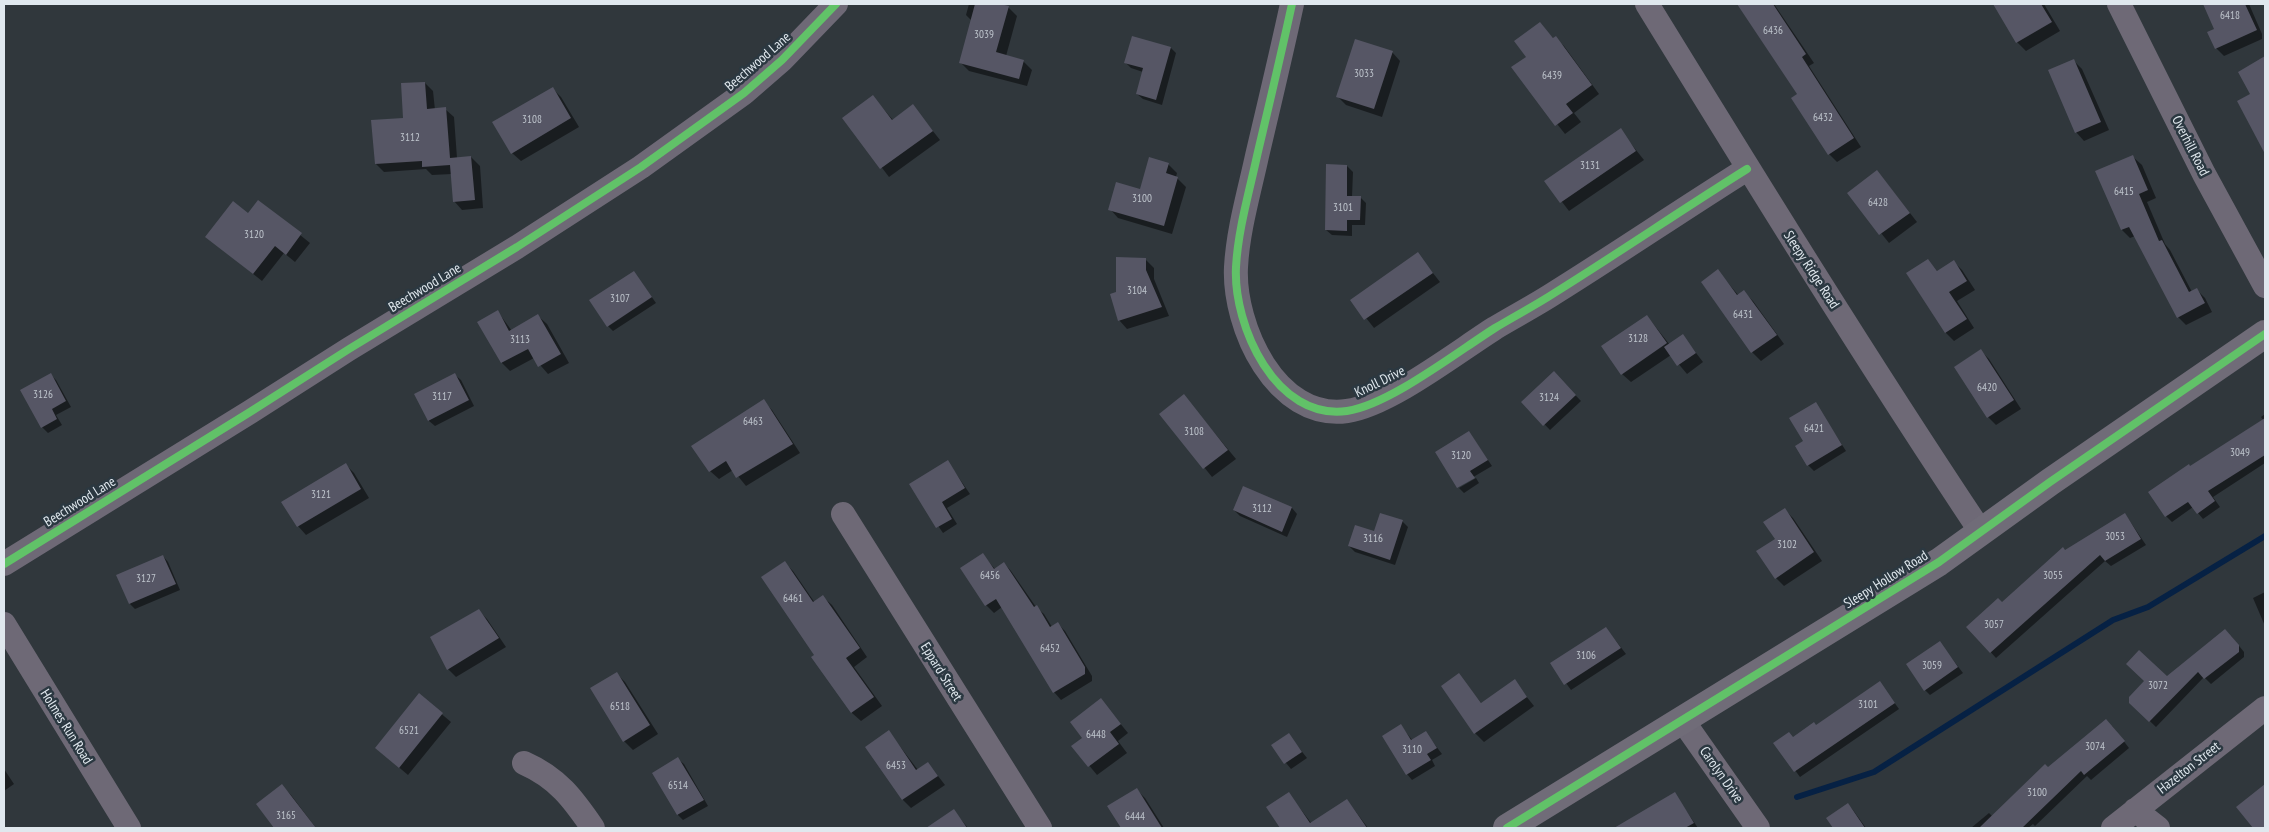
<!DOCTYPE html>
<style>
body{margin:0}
#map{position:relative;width:2269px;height:832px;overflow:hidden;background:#30373c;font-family:"PT Sans Narrow",sans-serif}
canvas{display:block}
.frame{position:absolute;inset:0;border:5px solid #e0e8ee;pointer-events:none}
</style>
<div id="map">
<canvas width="2269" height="832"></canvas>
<div class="frame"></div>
</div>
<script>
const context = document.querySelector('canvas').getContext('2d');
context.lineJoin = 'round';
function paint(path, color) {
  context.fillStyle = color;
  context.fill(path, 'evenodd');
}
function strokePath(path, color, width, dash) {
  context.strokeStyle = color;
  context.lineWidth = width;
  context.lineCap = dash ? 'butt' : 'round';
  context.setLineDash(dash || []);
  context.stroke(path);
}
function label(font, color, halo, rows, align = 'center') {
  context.font = font + ' "PT Sans Narrow",sans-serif';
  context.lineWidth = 5;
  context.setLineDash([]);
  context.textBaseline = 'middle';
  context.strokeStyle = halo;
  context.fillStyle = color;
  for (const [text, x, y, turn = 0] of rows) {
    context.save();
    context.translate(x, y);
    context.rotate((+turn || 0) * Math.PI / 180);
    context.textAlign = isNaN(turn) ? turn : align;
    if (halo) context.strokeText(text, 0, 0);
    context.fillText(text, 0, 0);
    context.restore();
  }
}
paint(new Path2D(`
 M969,4h29l10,3 9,9 -11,40 17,5 9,9 -5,16 -58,-15 -8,-8 11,-42 -6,-6z
 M1749,4h25l40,59 -5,3 52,81 -24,15 -8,-8 -30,-59 -57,-87z
 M1994,4h50l16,27 -34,20 -9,-9z
 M2204,4h45l13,30v5l-38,17 -8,-8v-19z
 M1540,24l14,15 1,-1 9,8 35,48 -25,19 7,9 -16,12 -52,-66 15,-11z
 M1171,48l5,5 -14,52 -19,-6 -6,-5 6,-22 -12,-4 -6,-6z
 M1392,52l8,9 -18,56 -36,-12 -8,-8z
 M2265,58v88l-6,-7 -7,-45 -13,-22z
 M2074,61l8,8 27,61 -25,11 -8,-9z
 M425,83l8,8 2,19 10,-1 9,8 3,41 14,-1 9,9 3,42 -21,2 -8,-9 -2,-27 -20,1 -6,-6 -42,3 -8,-8z
 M552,88l9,9 18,30 -58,34 -9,-8z
 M873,97l20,23 20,-14 27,34 -51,37 -45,-59z
 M1620,130l24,30 -75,51 -23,-30z
 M2133,157l9,8 14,33 -9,4 18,42 5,6 22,42 4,-3 9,9 7,14 -26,13 -8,-8 -43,-81 -5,2 -8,-8z
 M1168,164l9,9 -1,4 10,10 -14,47 -54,-16 -8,-9 31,-19z
 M1347,166l6,6 -1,25h8l6,6 -1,22h-13v11l-20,-1 -6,-5z
 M1877,171l40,51 -28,21 -40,-50z
 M258,201l52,42 -15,19 -11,-9 -22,28 -55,-44 41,-23z
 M1418,254l22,28 -66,46 -22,-28z
 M1145,259l9,9v11l15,37 -42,13 -8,-9 -2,-27z
 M1928,260l10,12 16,-10 8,8 13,20 -18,11 17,27 -20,13 -8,-8 -39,-59z
 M1718,271l21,25 5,-4 9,9 31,43 -23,17 -9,-9 -50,-69z
 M634,272l22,31 -43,28 -5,-5z
 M498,312l14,19 26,-15 9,8 22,39 -21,11 -14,-16 -24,13 -8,-8 -23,-41z
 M1647,316l23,29 13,-9 20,26 -16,12 -16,-19 -40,27 -9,-8z
 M1981,351l8,8 32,50 -25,16 -8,-8z
 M1554,373l27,28 -31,29 -27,-28z
 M51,375l5,5 15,27 -15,8 6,10 -14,8 -6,-6 -20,-37z
 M455,375l6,5 13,26 -39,20 -6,-5 -13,-26z
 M1184,396l52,63 -24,18 -51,-63z
 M763,401l9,9 28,43 -54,33 -13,-16 -14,9 -9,-8z
 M1815,403l31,48 -32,20 -6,-6 -3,-24z
 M2265,414v49l-52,34 7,10 -17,12 -10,-12 -21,15 -6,-6 98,-95 -3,-4z
 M1469,432l23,34 -34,20z
 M948,462l22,32 -23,14 10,16 -14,9 -33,-48z
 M346,465l8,8 15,25 -63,37 -8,-9z
 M1476,478l3,5 -15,10 -5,-5z
 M1244,487l48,21 5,6 -10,23 -47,-21 -6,-6z
 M1784,509l9,9 29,43 -38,25 -8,-8v-39z
 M2125,514l21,31 -35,21 -6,-5 -109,97 -28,-31 34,-24 63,-52z
 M1402,521l6,6 -13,38 -40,-13 -6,-6z
 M982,554l13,15 9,-6 7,8 25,36 8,7 8,13 5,-4 8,8 27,45v5l-31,19 -7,-8 -52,-85 -8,6 -8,-8 -24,-37z
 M163,556l5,6 12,28 -45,19 -5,-5z
 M784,562l9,9 22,32 8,-6 9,8 35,52 -13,10 28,39 -21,15 -9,-8 -39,-56 2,-2z
 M2265,592v34l-12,-28z
 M479,611l8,8 19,28 -50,30 -8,-8z
 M1606,628l20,26 -55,36 -19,-26z
 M2231,636l13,16v5l-33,27 -7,-7 -48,50 -26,-25 15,-20 21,-4z
 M1940,643l23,30 -33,22 -5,-5z
 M617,674l8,8 33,52 -25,16 -9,-9 -32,-52z
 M1459,675l23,29 32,-23 20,25 -50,36 -9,-9 -32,-47z
 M1880,683l19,26 -99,68 -25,-34 19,-5 22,-12z
 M419,695l32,27 -43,53 -32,-27z
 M1101,700l27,33 -10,8 9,12 -30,22 -24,-29 11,-8z
 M1401,726l12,15 13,-8 16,21 -10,6 3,6 -23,14 -5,-6z
 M2112,726l17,22 -38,32 -4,-4 -52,50 -2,-2 -5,4h-57l18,-15 4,4 55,-48z
 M889,732l29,38 10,-7 17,22 -34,23 -8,-8 -37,-53z
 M1288,734l19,24 -16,11 -19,-23z
 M678,759l6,5 24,42 -25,14 -5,-5 -24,-42z
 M4,769l10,15 -10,7z
 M282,786l9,9 25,33h-40l-18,-23z
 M1136,789l9,9 19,30h-41l-14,-21z
 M1674,793l24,35h-69l-3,-5z
 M1289,794l23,30 35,-24 21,28h-86l-14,-20z
 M1848,804l5,6 13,18h-32l-7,-10z
 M954,811l14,17h-35l-2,-2z`), '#0007');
strokePath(new Path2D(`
 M1797,797l77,-25 239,-152 35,-13 117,-71`), '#062144', 6);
paint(new Path2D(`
 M975,4h25l9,2 -13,46 28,8 -5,19 -60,-16z
 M1737,4h36l33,50 -4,3 52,81 -26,17 -37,-57 6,-4z
 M1993,4h48l11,18 -36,21z
 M2203,4h42l12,26 -42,19 -8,-17 7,-3z
 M1540,22l13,16 3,-2 36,49 -26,19 7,9 -18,13 -44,-59 15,-10 -12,-16z
 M1132,36l39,11 -15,53 -20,-6 7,-26 -19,-5z
 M1355,39l38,12 -19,58 -38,-12z
 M2265,56v98l-28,-53 13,-7 -12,-22z
 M2074,59l27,63 -26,11 -27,-63z
 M425,82l2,27 19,-2 4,51 21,-2 4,44 -22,2 -3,-37 -28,2v-6l-47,3 -4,-44 32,-2 -2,-35z
 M553,87l18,31 -60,36 -19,-32z
 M873,95l19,25 21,-16 20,27 -53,38 -38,-51z
 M1621,128l15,23 -76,52 -16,-22z
 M2133,155l15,35 -9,4 20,47 3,-1 27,52 8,-4 8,15 -28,15 -48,-91 -8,3 -26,-59z
 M1149,157l20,6 -3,10 12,4 -14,49 -56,-16 8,-28 24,7z
 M1326,164l21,1v31h14l-1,24h-13v11l-22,-1z
 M1877,170l33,43 -31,22 -32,-42z
 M258,200l44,33 -16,22 -11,-9 -22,28 -48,-37 28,-36 15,12z
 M1418,252l15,21 -69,47 -14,-20z
 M1116,257l30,1v12l16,37 -44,14 -8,-27 6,-2z
 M1928,259l9,12 17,-11 13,21 -18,11 18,27 -22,14 -39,-60z
 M1718,269l19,26 7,-5 33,45 -26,18 -50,-71z
 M634,271l18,26 -45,30 -18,-27z
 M498,310l11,21 29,-17 23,40 -23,13 -10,-18 -27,14 -24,-41z
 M1647,315l20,28 -46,32 -20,-29z
 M1683,334l13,19 -19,13 -13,-19z
 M1981,349l33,51 -27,18 -33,-51z
 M1554,371l22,24 -33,31 -22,-24z
 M51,373l15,28 -14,8 5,10 -16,9 -21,-38z
 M455,373l14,27 -41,21 -14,-27z
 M1184,394l44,56 -25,19 -44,-55z
 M764,399l29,45 -57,34 -10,-17 -17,11 -18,-26z
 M1816,402l26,43 -35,21 -12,-20 8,-5 -14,-23z
 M2265,418v37l-57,36 7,10 -18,13 -9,-12 -23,15 -17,-25 41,-28 1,2z
 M1469,431l19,29 -18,11 5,7 -18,10 -22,-36z
 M948,460l17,28 -23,14 10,17 -16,9 -27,-44z
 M346,463l15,26 -64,38 -16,-25z
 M1243,486l49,21 -10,25 -49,-22z
 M1785,508l29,44 -39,27 -19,-28 19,-12 -12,-17z
 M1380,513l23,7 -13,40 -42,-14 7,-21 19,6z
 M2125,513l16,26 -36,22 -5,-6 -110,98 -24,-26 32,-29 4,4 61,-55 2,3z
 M983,553l11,16 10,-7 30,45 3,-2 13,22 8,-5 27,45v7l-32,19 -57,-94 -11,7 -25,-38z
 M163,555l13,29 -47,20 -13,-29z
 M785,561l28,41 10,-7 37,53 -14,10 28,39 -23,16 -40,-56 3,-2 -53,-78z
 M479,609l20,29 -52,32 -17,-33z
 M1606,627l15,21 -57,37 -14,-22z
 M2225,629l14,16v7l-35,27 -6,-7 -49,50 -20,-19v-6l15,-16 -18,-17 13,-14 28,26z
 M1940,641l18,26 -34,24 -18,-27z
 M617,672l33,53 -27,17 -33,-54z
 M1459,673l22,30 34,-24 12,18 -53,37 -33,-48z
 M1880,681l15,22 -101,69 -21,-29 16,-11 4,5 21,-15 2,3z
 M419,693l24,20 -44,55 -24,-20z
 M1101,698l20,26 -11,8 9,12 -31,23 -17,-21 11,-8 -12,-16z
 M2106,719l19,22 -41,34 -3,-4 -59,57h-43l66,-64 3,3z
 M1401,724l10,16 15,-9 11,17 -10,6 4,6 -25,15 -24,-39z
 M889,730l27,40 12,-8 10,14 -36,24 -37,-53z
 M1289,733l13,19 -18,12 -13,-19z
 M678,757l26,43 -27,15 -25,-42z
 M282,784l34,44h-42l-18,-24z
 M2265,784v44h-12l-17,-21z
 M1137,788l25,40h-41l-14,-22z
 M1289,792l21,31 37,-24 20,29h-87l-14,-21z
 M1675,792l19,31 -9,5h-71z
 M1848,803l17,25h-32l-7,-10z
 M954,809l13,19h-41z`), '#565665');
strokePath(new Path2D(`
 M1292,4c-11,51 -23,101 -35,152 -8,37 -19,74 -21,111 -3,59 40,154 111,144 42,-6 110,-59 148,-83 20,-12 41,-23 61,-36 64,-40 127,-83 191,-123
 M1647,4c109,177 218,354 334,528
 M2119,4l85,170 61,112
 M843,514l197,314
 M4,564l246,-152 99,-63 168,-102 124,-80 103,-74 38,-33 54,-56
 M4,624l125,204
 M1683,721l75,107
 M524,763c34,15 49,36 69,65
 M2135,810l23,18
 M2113,828l152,-120`), '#6e6976', 24);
strokePath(new Path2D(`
 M1507,828l432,-266 111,-80 215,-148`), '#706c78', 28);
strokePath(new Path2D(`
 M1292,4c-11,51 -23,101 -35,152 -8,37 -19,74 -21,111 -3,59 40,154 111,144 42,-6 110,-59 148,-83 20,-12 41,-23 61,-36 64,-40 127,-83 191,-123
 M4,564l246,-152 99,-63 168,-102 124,-80 103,-74 38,-33 54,-56
 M1507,828l432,-266 111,-80 215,-148`), '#61c268', 8);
label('11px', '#bec4cc', null, [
 ["6418",2230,16],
 ["6436",1773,31],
 ["3039",984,35],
 ["3033",1364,74],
 ["6439",1552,76],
 ["6432",1823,118],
 ["3108",532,120],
 ["3112",410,138],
 ["3131",1590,166],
 ["6415",2124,192],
 ["3100",1142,199],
 ["6428",1878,203],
 ["3101",1343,208],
 ["3120",254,235],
 ["3104",1137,291],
 ["3107",620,299],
 ["6431",1743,315],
 ["3128",1638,339],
 ["3113",520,340],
 ["6420",1987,388],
 ["3126",43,395],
 ["3117",442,397],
 ["3124",1549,398],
 ["6463",753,422],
 ["6421",1814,429],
 ["3108",1194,432],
 ["3049",2240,453],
 ["3120",1461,456],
 ["3121",321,495],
 ["3112",1262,509],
 ["3053",2115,537],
 ["3116",1373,539],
 ["3102",1787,545],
 ["6456",990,576],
 ["3055",2053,576],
 ["3127",146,579],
 ["6461",793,599],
 ["3057",1994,625],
 ["6452",1050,649],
 ["3106",1586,656],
 ["3059",1932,666],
 ["3072",2158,686],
 ["3101",1868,705],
 ["6518",620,707],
 ["6521",409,731],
 ["6448",1096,735],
 ["3074",2095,747],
 ["3110",1412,750],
 ["6453",896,766],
 ["6514",678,786],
 ["3100",2037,793],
 ["3165",286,816],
 ["6444",1135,817]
]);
label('14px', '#e0e8ee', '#2b3841', [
 ["Beechwood Lane",758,62,-41],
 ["Overhill Road",2190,146,63],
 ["Sleepy Ridge Road",1811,270,57],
 ["Beechwood Lane",425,288,-31],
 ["Knoll Drive",1380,382,-26],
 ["Beechwood Lane",80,502,-32],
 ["Sleepy Hollow Road",1886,580,-32],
 ["Eppard Street",941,672,58],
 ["Holmes Run Road",66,727,58],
 ["Hazelton Street",2189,768,-38],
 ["Carolyn Drive",1721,775,55]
]);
</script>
